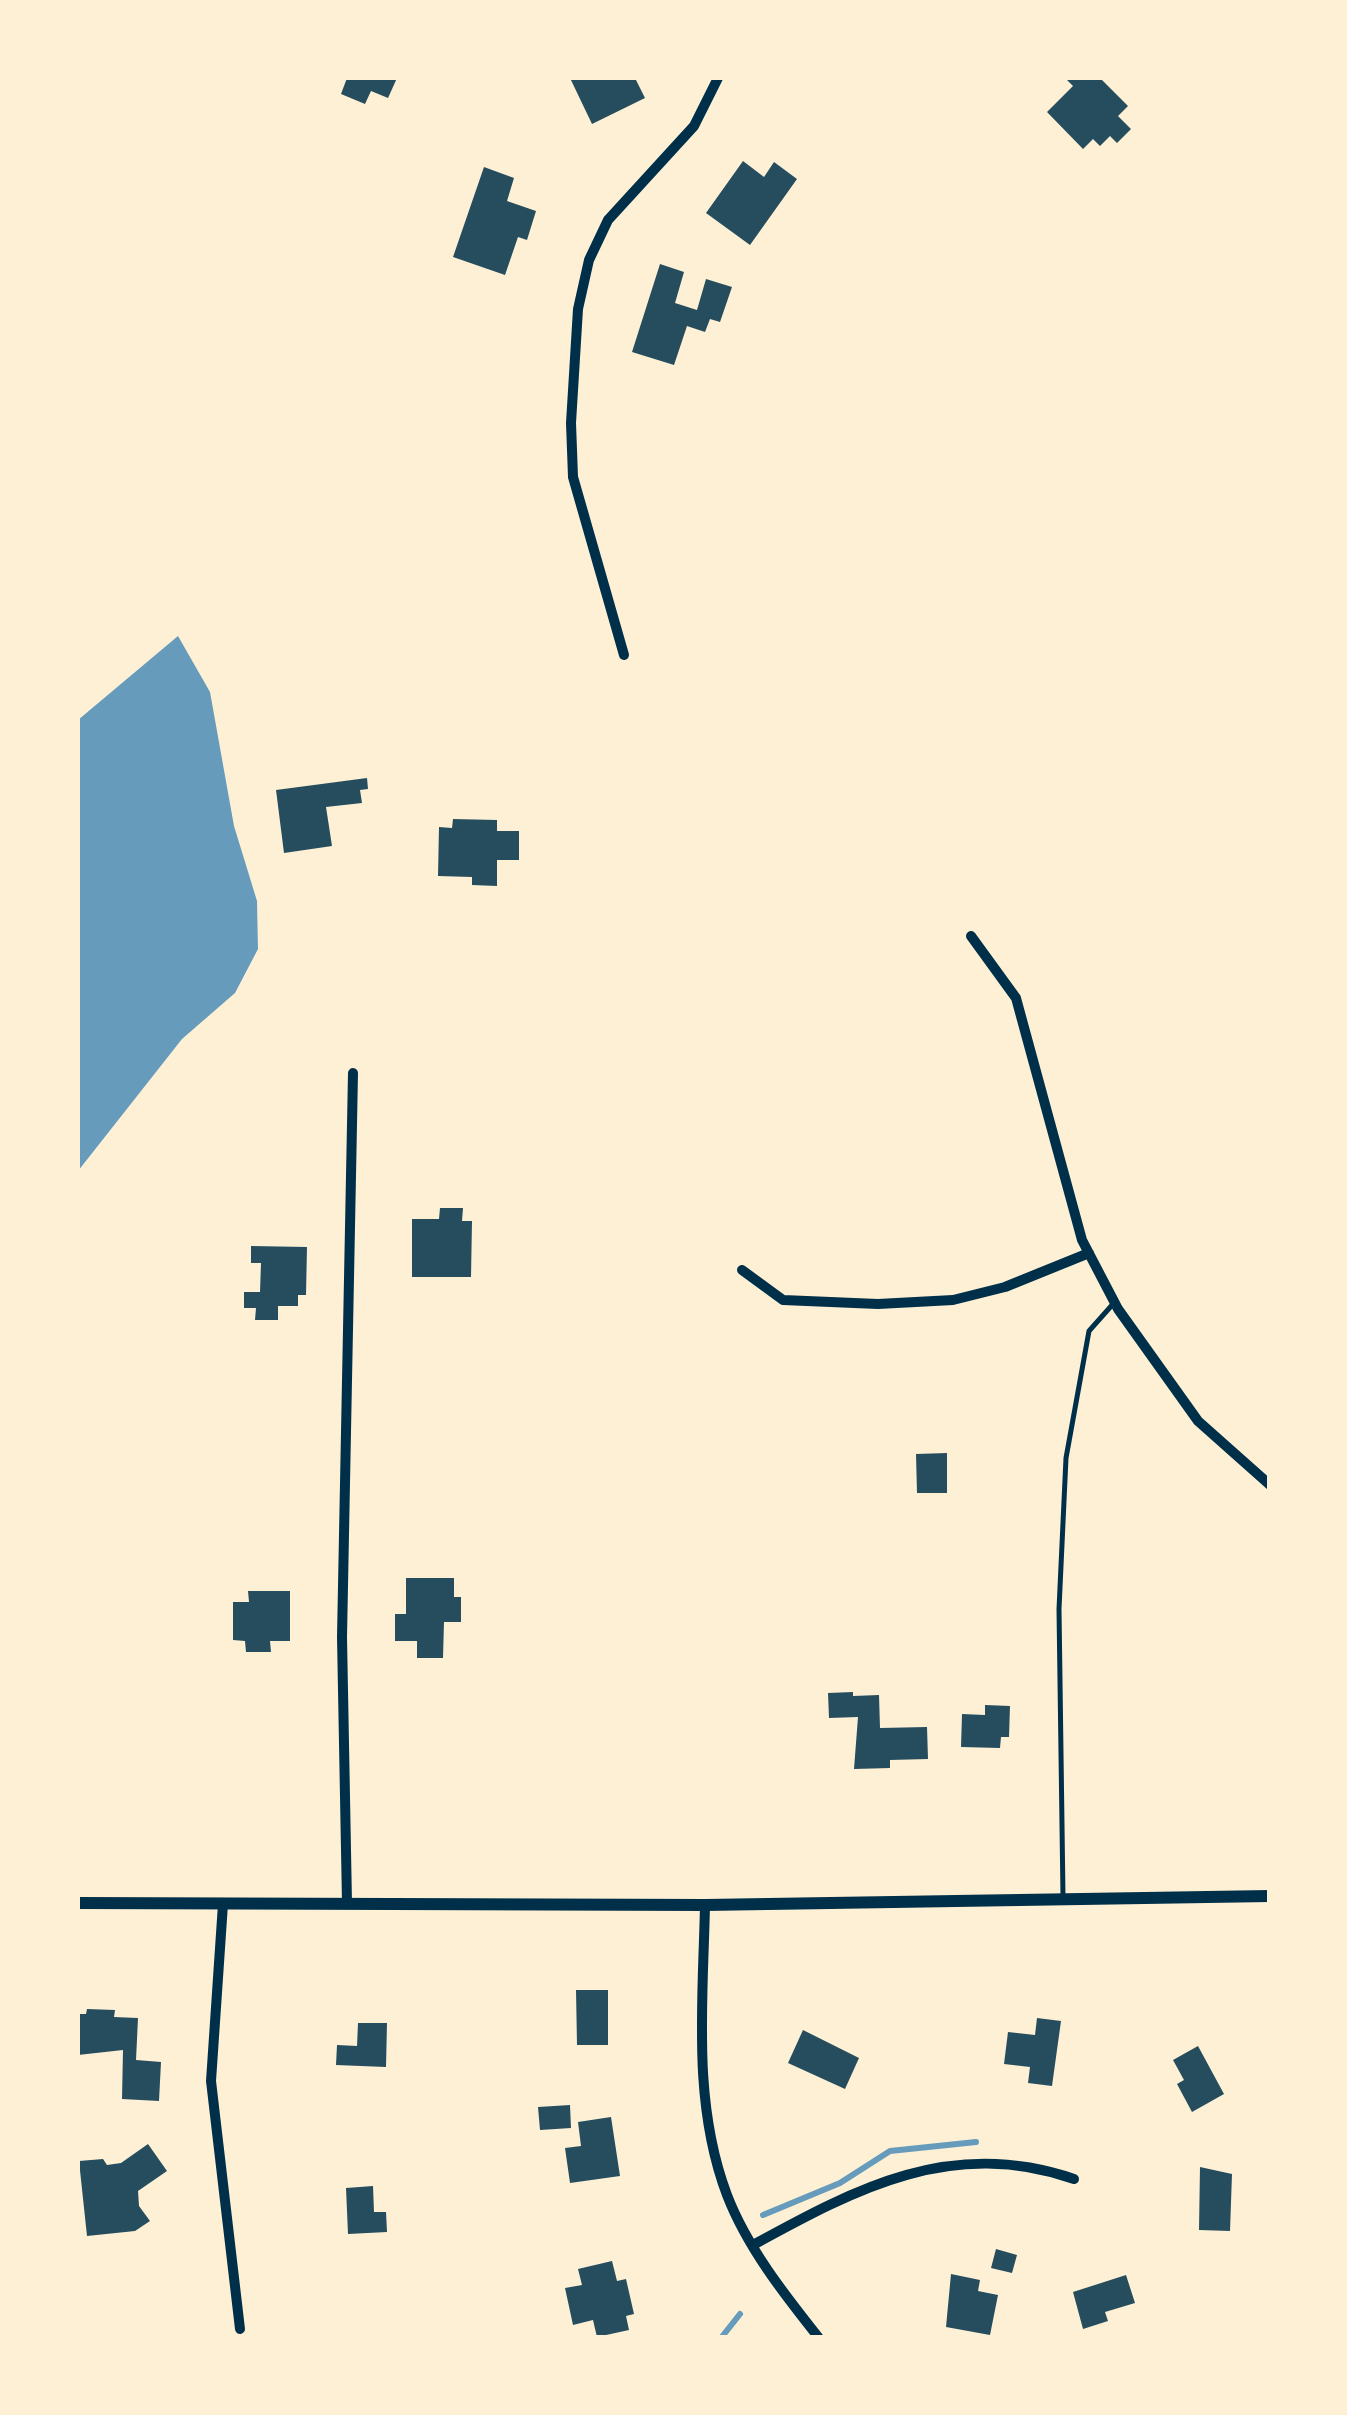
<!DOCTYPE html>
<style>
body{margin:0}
#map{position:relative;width:1347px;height:2415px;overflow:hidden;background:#fdf0d5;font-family:"Crimson Pro",serif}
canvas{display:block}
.frame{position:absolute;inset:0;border:80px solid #fdf0d5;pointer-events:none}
</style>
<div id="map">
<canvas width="1347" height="2415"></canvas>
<div class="frame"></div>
</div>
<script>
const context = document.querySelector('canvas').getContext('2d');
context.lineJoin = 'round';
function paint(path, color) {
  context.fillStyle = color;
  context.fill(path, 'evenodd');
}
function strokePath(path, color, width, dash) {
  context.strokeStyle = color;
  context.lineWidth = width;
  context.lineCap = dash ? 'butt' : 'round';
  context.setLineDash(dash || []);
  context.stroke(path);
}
paint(new Path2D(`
 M178,636l32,56 24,134 23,75 1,48 -23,44 -53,46 -104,132v-451z`), '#669bbc');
strokePath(new Path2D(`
 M763,2215l77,-32 50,-32 86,-9
 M721,2338l19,-24`), '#669bbc', 6);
paint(new Path2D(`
 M347,78h50l-9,20 -17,-7 -6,13 -24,-10z
 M570,78h65l10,20 -53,26z
 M1065,78h35l28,28 -10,10 13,13 -14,14 -7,-7 -10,10 -7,-7 -10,10 -36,-37 26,-26z
 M743,161l21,16 10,-15 23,17 -47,66 -44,-32z
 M484,167l30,11 -7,23 29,10 -9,29 -9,-3 -13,38 -52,-18z
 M660,264l24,8 -9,31 22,7 9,-31 26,8 -12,35 -10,-3 -5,13 -18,-6 -13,39 -42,-13z
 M367,778l1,11 -8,1 2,13 -36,4 6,39 -48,7 -8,-63z
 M453,819l44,1v11h22v29h-22v26l-25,-1v-8l-34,-1 1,-49 13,1z
 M440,1208h23l-1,13h10l-1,56h-59v-58h27z
 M251,1246l56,1 -1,48h-8v11h-20v14h-23l1,-12h-12v-16h16l1,-29h-10z
 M947,1453v40h-30l-1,-39z
 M406,1578h48v19h7v25h-17l-1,36h-26v-17h-22v-27h11z
 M248,1591h42v50h-20l1,11h-25l-1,-11 -12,-1v-38h16z
 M853,1692v4l26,-1 1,33 47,-1 1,32 -38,1v8l-36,1 4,-52 -29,1 -1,-25z
 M985,1705l25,1 -1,31h-8l-1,11 -39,-1 1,-33 23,1z
 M576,1990h32v55h-31z
 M87,2009l28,1 -1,7 24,1 -2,42 25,2 -2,39 -37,-2 1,-49 -45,5v-41h8z
 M1037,2018l24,3 -9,65 -24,-3 2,-16 -26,-3 4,-32 27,3z
 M358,2023h29l-1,44 -50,-2 1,-20 20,1z
 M803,2030l56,28 -14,31 -57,-26z
 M1198,2046l26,48 -32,18 -15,-28 7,-4 -11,-20z
 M570,2105l1,23 -31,2 -2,-23z
 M611,2117l9,59 -50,7 -5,-35 16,-2 -3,-24z
 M148,2144l19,27 -29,20 1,15 11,15 -15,10 -48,5 -8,-75 24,-2 4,6 14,-2z
 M1200,2167l32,7 -2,57 -31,-1z
 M373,2186l1,26h12l1,20 -39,2 -2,-46z
 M996,2249l21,6 -5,18 -21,-5z
 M612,2261l5,20 9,-2 8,35 -8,2 3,14 -32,7 -4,-17 -20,5 -8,-37 17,-3 -4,-16z
 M951,2274l29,6 -2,11 20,4 -8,40 -44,-8z
 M1126,2275l9,28 -30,9 3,9 -25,8 -10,-37z`), '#264d5e');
strokePath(new Path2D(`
 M1063,1897l-4,-288 7,-151 23,-127 24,-27`), '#003049', 5);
strokePath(new Path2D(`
 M624,655l-51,-178 -2,-54 7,-114 11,-49 19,-40 86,-94 24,-48
 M971,936l45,62 66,242 36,69 80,112 72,64
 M742,1270l41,30 95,4 75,-4 52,-13 84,-34
 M347,1903l-5,-266 11,-564
 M223,1904l-12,177 29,248
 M705,1905c-2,97 -13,198 22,290 20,52 57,99 92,143
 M753,2245c104,-57 199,-108 321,-66`), '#003049', 10);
strokePath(new Path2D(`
 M78,1903l627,2 565,-9`), '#003049', 12);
</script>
